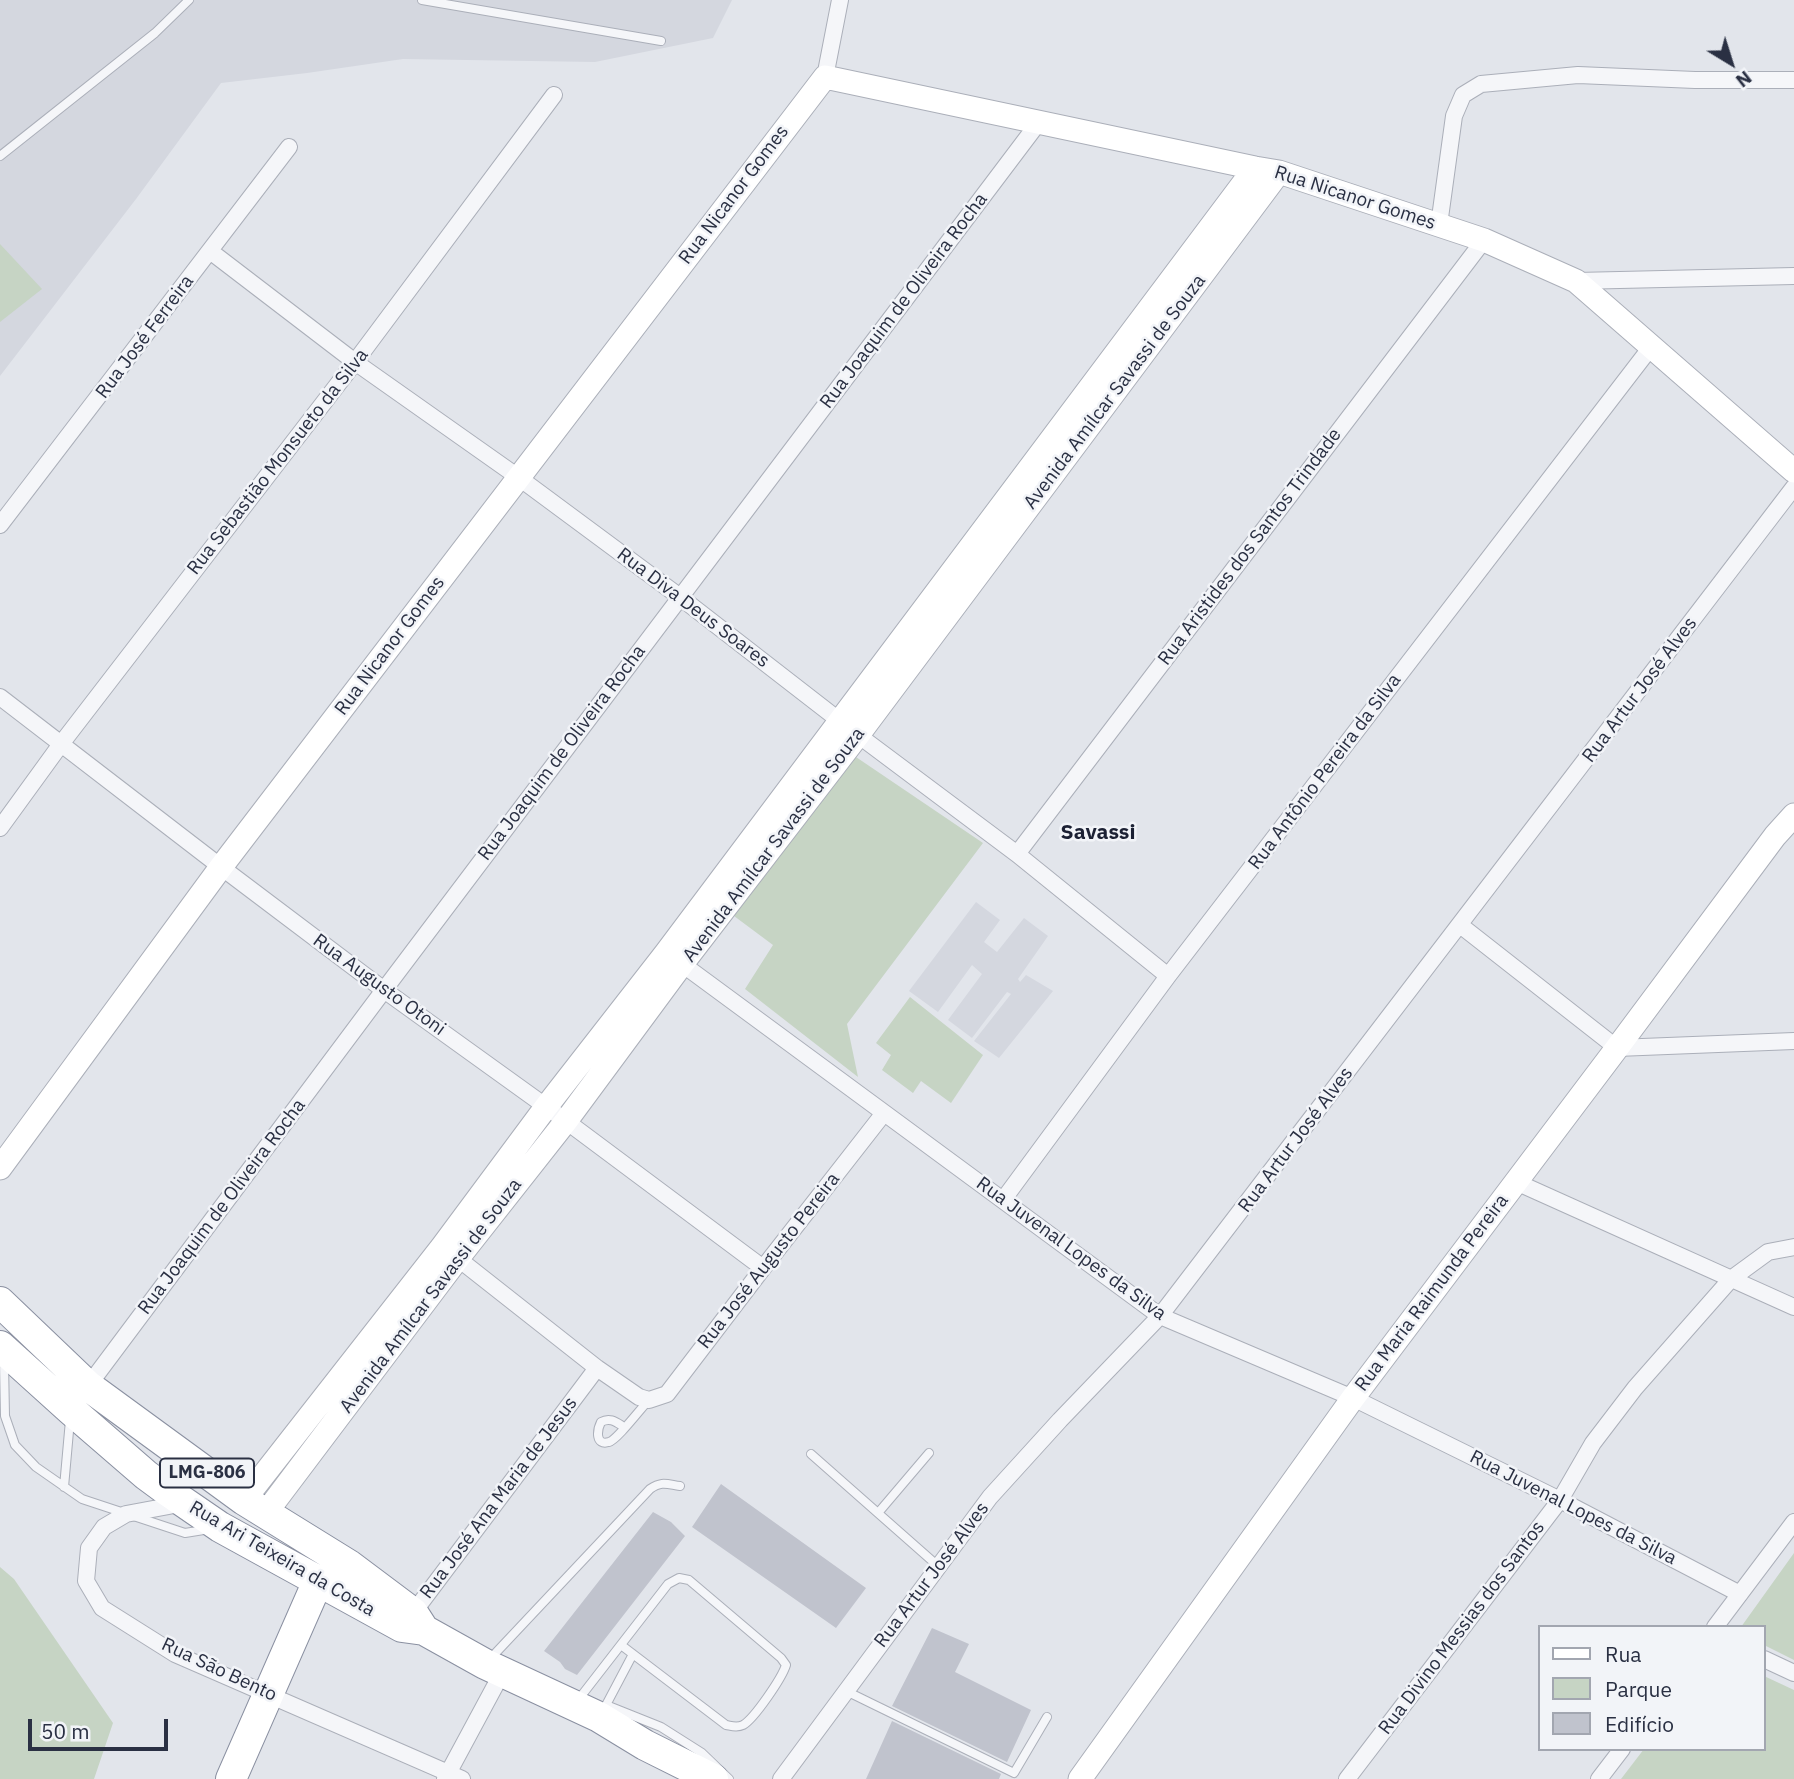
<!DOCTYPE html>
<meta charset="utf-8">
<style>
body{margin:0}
#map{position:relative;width:1794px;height:1779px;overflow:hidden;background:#e2e5eb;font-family:"IBM Plex Sans",sans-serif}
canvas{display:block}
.legend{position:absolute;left:1538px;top:1625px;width:228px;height:126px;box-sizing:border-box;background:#f2f4f8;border:2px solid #a2a6b0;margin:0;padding:9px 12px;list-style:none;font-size:21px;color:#2a3043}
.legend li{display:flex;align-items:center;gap:14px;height:35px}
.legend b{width:35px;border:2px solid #a2a6b0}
.north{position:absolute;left:1696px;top:28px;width:70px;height:70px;-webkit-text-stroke:5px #f2f4f8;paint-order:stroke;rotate:142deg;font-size:19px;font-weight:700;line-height:28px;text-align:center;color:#2a3043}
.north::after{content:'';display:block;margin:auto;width:24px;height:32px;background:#2a3043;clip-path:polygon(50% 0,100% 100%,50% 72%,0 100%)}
.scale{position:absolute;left:28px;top:1719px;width:140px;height:32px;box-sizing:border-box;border:4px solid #2a3043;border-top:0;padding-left:9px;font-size:21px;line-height:24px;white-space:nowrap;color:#2a3043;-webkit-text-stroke:5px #f2f4f8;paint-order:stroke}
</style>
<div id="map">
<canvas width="1794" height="1779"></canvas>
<ul class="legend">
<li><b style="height:9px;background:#fff"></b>Rua</li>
<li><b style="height:19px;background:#c6d4c4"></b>Parque</li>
<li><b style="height:19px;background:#c0c3cd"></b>Edifício</li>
</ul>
<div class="north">N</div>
<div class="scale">50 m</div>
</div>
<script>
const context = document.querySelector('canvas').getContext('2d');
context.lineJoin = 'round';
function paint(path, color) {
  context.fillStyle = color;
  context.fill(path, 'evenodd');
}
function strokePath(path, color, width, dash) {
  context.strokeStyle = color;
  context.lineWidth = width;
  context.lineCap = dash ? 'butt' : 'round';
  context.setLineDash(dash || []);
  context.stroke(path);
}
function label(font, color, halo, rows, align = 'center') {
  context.font = font + ' "IBM Plex Sans",sans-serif';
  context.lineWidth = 5;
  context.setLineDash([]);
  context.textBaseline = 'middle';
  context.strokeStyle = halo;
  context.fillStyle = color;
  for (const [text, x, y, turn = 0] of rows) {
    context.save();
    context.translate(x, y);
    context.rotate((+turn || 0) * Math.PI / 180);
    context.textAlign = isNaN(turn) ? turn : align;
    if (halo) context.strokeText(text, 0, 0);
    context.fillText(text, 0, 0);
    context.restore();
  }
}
paint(new Path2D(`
 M0,0h732l-19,38 -118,24 -192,-3 -96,14 -86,10 -85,116 -136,177z
 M976,902l24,18 -16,22 13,10 27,-34 24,18 -30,43 2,3 6,-7 27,16 -54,67 -25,-17 37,-47 -4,-2 -35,46 -24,-18 34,-46 -10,-9 -34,47 -29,-21z`), '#d4d7df');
paint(new Path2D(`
 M0,244l42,45 -42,33z
 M853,755l130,88 -136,181 11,53 -113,-88 28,-44 -43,-32z
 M910,997l73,58 -32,48 -30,-22 -8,12 -31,-23 9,-15 -15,-12z
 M1794,1553v107l-30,-15v-18h-23z
 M0,1567l14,12 99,144 -19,56h-94z
 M1764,1676l30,14v89h-173l23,-30h120z`), '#c6d4c4');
paint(new Path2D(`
 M721,1484l145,104 -30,40 -144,-101z
 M653,1512l18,10 14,14 -108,139 -12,-6 -5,-7 -16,-11z
 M932,1628l37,16 -14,28 76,38 -24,52 -115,-56z
 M892,1721l109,53 -2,5h-133z`), '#c0c3cd');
const lane = new Path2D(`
 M422,0l239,41
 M0,156l155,-123 34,-33
 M4,1362l1,54 10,29 21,22 46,32 103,34 25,-4
 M624,1427c-8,-5 -14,-10 -23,-5 -4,8 -6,24 8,20 8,-2 32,-34 40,-42
 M811,1454l127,112
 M64,1487l6,-67
 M878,1513l51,-60
 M489,1660l161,-171c12,-8 16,-5 30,-3
 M846,1691l168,82 33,-56
 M578,1700l90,-116 11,-6 10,2 92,78 5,7c-4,13 -32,54 -43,60 -6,3 -11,1 -17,0l-105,-80
 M606,1705l55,22 41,26 27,26
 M605,1707l28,-53`);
const street = new Path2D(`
 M825,77l15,-77
 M1439,225l15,-109 9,-21 18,-11 97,-9 117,5h99
 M210,251l145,111 163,115 162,120 178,138 159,119 151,122
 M1576,281l218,-5
 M0,525l289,-378
 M0,697l221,170 163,123 182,131 197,147
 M0,828l61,-84 294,-382 199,-267
 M1017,854l467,-614
 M1460,925l157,123 177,-7
 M674,958l486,358 193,82 207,102 180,94
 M1516,1182l278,125
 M1003,1200l165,-224 483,-629
 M451,1253l146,115 42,29 10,3 18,-6 96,-126 121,-155
 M88,1386l296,-396 655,-868
 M185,1503l-59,11 -22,13 -15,21 -3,33 16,27 73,46 287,125
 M410,1617l187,-249
 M1715,1627l79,-105
 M1764,1659l30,14
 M445,1779l57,-106
 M781,1779l209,-282 70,-77 100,-104 634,-829
 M1347,1779l213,-279 33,-57 42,-55 96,-109 37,-27 26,-5
 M1599,1779l23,-30`);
const secondary = new Path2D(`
 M0,1168l221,-301 604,-790 430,91 24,4 205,68 92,41 218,190
 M244,1500l198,-253 104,-140 120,-154 589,-785
 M265,1514l193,-256 108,-137 116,-157 176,-229 421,-563
 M1080,1779l273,-381 264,-350 158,-212 19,-21`);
const highway = new Path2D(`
 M0,1302l88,84 156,114 105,65 64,48 9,14
 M0,1346l71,64 75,65 23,17 51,35 182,100 22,3 61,34 114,53 46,28 68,34
 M231,1779l87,-198`);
strokePath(lane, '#abafb9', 10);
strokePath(street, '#abafb9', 18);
strokePath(secondary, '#abafb9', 25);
strokePath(highway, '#8a90a1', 32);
strokePath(lane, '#f5f6f9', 8);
strokePath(street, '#f5f6f9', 16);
strokePath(secondary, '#fff', 23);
strokePath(highway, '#fff', 30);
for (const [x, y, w] of [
 [207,1473,94]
]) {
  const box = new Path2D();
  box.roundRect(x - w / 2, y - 14.5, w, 29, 5);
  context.fillStyle = '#f2f4f8';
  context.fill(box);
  strokePath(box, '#2a3043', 2);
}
label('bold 18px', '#2a3043', null, [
 ["LMG-806",207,1473]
]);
label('19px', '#2a3043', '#f2f4f8', [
 ["Rua Nicanor Gomes",734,195,-53],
 ["Rua Nicanor Gomes",1355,198,18],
 ["Rua Joaquim de Oliveira Rocha",904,301,-53],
 ["Rua José Ferreira",145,337,-53],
 ["Avenida Amílcar Savassi de Souza",1115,392,-53],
 ["Rua Sebastião Monsueto da Silva",278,462,-52],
 ["Rua Aristides dos Santos Trindade",1250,547,-53],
 ["Rua Diva Deus Soares",693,608,37],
 ["Rua Nicanor Gomes",390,646,-53],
 ["Rua Artur José Alves",1640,690,-53],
 ["Rua Joaquim de Oliveira Rocha",562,753,-53],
 ["Rua Antônio Pereira da Silva",1325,772,-53],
 ["Avenida Amílcar Savassi de Souza",774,845,-53],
 ["Rua Augusto Otoni",379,985,36],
 ["Rua Artur José Alves",1296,1140,-53],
 ["Rua Joaquim de Oliveira Rocha",222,1207,-53],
 ["Rua Juvenal Lopes da Silva",1071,1249,36],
 ["Rua José Augusto Pereira",769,1261,-52],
 ["Rua Maria Raimunda Pereira",1432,1293,-53],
 ["Avenida Amílcar Savassi de Souza",431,1296,-53],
 ["Rua José Ana Maria de Jesus",499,1498,-53],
 ["Rua Juvenal Lopes da Silva",1573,1508,27],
 ["Rua Ari Teixeira da Costa",282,1559,30],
 ["Rua Artur José Alves",932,1575,-53],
 ["Rua Divino Messias dos Santos",1462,1628,-53],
 ["Rua São Bento",219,1670,25]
]);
label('bold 21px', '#1c2134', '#f2f4f8', [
 ["Savassi",1098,833]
]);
</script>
